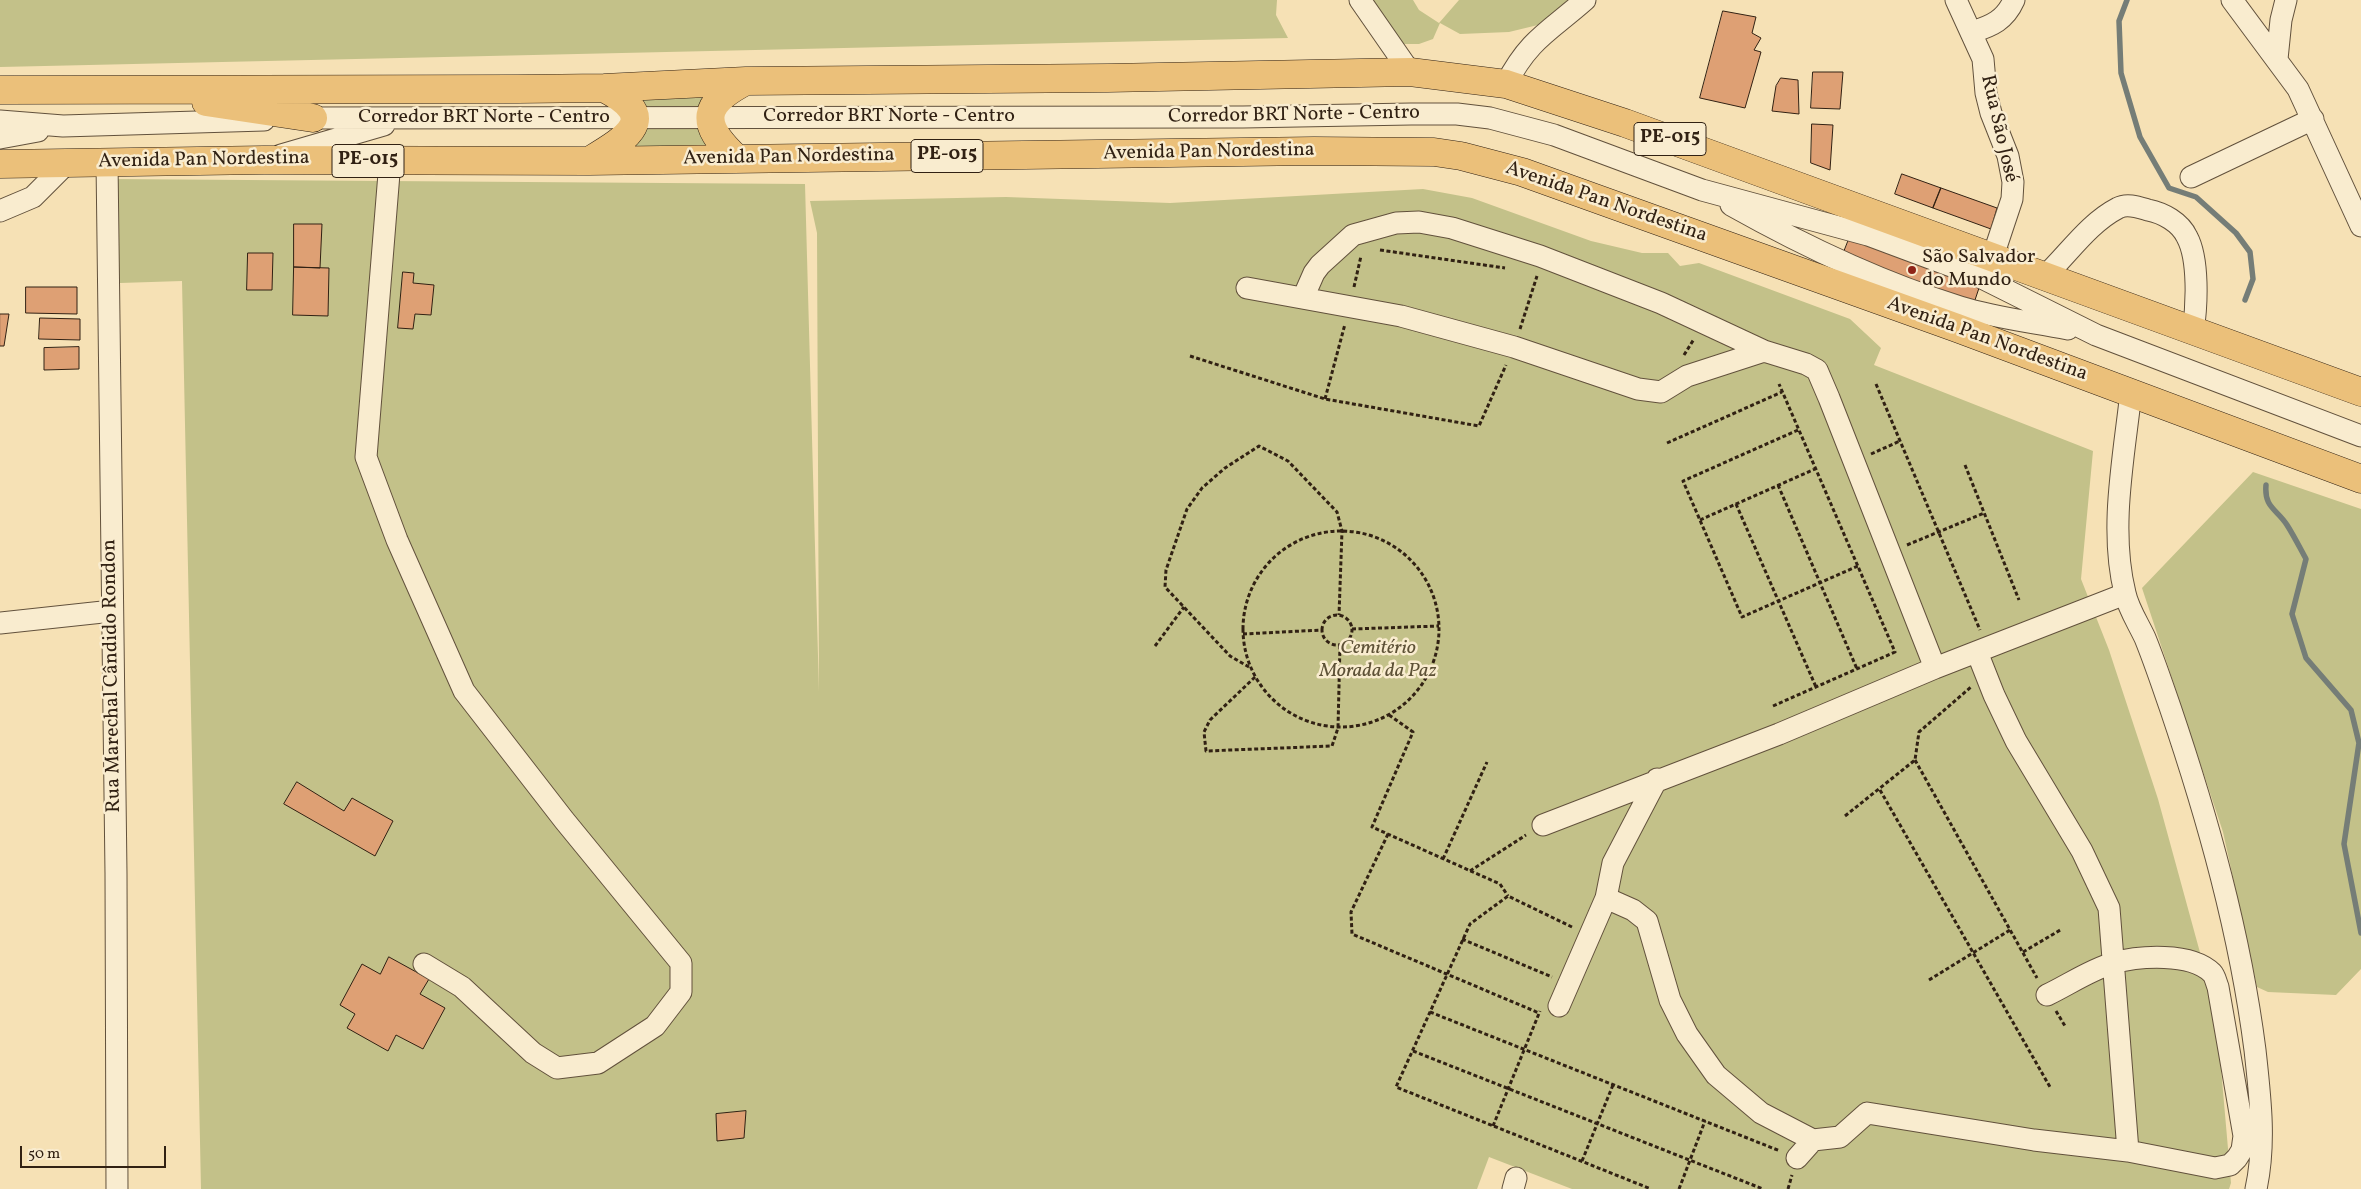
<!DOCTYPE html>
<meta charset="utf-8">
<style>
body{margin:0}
#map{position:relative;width:2361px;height:1189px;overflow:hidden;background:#f6e1b5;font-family:Vollkorn,serif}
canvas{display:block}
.scale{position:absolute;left:20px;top:1146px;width:146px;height:22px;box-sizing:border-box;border:2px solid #312113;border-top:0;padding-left:6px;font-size:15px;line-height:18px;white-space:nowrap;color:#312113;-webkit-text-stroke:4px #f9eccf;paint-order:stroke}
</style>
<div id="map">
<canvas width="2361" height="1189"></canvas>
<div class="scale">50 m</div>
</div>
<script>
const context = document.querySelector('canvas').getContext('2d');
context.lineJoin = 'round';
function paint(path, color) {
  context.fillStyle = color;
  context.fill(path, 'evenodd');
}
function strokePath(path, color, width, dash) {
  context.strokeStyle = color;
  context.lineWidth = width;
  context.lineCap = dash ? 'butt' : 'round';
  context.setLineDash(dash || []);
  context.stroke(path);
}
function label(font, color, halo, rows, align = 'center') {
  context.font = font + ' Vollkorn,serif';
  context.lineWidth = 5;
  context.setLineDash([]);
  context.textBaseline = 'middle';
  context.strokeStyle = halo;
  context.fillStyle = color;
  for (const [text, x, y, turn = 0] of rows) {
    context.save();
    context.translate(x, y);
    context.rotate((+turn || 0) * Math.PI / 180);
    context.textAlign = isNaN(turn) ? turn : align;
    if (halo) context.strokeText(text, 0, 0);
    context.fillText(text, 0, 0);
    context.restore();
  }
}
paint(new Path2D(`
 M0,0h1277l-1,15 12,23 -1288,29z
 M1368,0h45l6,10 20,13 20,-23h115l-32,24 -33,8 -49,2 -20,-11 -7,16 -14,5h-19z
 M746,81l-31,22 21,55 -122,-12 12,-9 -22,-49z
 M108,179l697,5 14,508 -2,-459 -7,-32 196,-4 164,6 253,-14 49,9 119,43 51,12h26l12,13 19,-3 151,56 31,29 -7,17 219,86 -12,128 28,71 49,149 58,212 15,172 -2,6h-657l-83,-32 -12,32h-1276l-19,-908 -62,2z
 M2253,472l108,37v460l-25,26 -68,-3 -11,-5 -34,-155 -81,-244z`), '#c3c189');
strokePath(new Path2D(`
 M2127,0l-8,21 2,52 19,64 29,51 27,9 40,36 14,19 3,27 -8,21
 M2266,485c-2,23 11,24 21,40 7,11 13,23 19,34l-14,55 14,44 45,52 8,33 -15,101 17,89`), '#757d77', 5.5);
const building = new Path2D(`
 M1723,11l33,6 -4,16 9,5 -7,12 7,2 -16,56 -45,-10z
 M1813,72h30l-3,37 -29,-1z
 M1781,78l17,2 1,34 -27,-3 4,-25z
 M1812,124l21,1 -3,45 -19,-7z
 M1902,174l39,14 -8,20 -38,-14z
 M1941,188l56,20 -6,21 -58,-21z
 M294,224h28l-2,44 -26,-1z
 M1851,234l130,48 -8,24 -131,-49z
 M248,253h25l-1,37h-25z
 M294,267l35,1 -1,48 -35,-1z
 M403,272l11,1 -1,10 21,2 -3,30 -16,-1 -2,15 -15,-1z
 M26,287h51v27l-51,-1z
 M0,314h9l-5,32h-4z
 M40,318l40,1v21l-41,-1z
 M79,347v22l-35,1v-22z
 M297,782l47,29 8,-13 41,23 -18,35 -91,-52z
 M389,957l40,22 -9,15 25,14 -22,41 -27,-14 -8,16 -41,-23 8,-14 -15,-9 22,-41 18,10z
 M746,1111l-2,27 -27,3 -1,-27z`);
paint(building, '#dea074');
strokePath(building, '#312113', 1);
const minor = new Path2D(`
 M1360,0l50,72
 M1956,0l27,59 3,34 5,20 17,43 5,26 -1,17 -19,57
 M2232,0l66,89 63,137
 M1972,32c20,-6 33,-12 42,-32
 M2277,59l4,-39 5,-20
 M1506,84c23,-45 44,-53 79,-84
 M297,118l946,-1 168,-3h46l33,4 64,17 148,55 166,45 110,41 118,59 265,101
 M0,121l63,5 201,-6
 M0,138l38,-7
 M281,155l103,-30
 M390,161l-24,296 31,83 67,151 100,129 117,143v29l-26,34 -57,37 -41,5 -24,-15 -71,-66 -38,-23
 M107,162l9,711 1,316
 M2191,177l122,-58
 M1731,205c73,41 148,77 229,102 35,11 73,15 108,22
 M0,211l33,-14 34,-34
 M2046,275c23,-22 43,-52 72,-67 9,-5 20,-1 30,2 15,3 32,12 39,27 12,22 10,69 6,94
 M1247,288l154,28 113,31 124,42 23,3 26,-16 77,-25
 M1303,298l11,-25 6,-8 33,-30 43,-12 23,-1 33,6 88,28 121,47 103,48 42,13 11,6 12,28 106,270
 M2131,392c-7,65 -22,137 -6,201 3,15 13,30 20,45 9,22 17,46 25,69 38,112 70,226 85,343 5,46 11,93 1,139
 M0,623l112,-12
 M1977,652l17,43 22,46 66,110 27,57 19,243
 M1657,779l-44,84 -7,35 27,12 14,11 23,79 17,34 29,41 45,38 52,27
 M1543,825l236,-91 156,-66 190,-74
 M1559,1006l47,-108
 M1797,1158l16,-18 27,-3 27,-24 167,27 94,11 87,17 15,-3 7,-7 5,-8 2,-14 -26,-149c-2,-5 -3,-11 -6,-14 -21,-21 -73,-17 -99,-10 -23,7 -45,22 -66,32
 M1513,1189l3,-11`);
const highway = new Path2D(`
 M0,90l518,-1 86,-1 142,-7 362,-3 302,-6 96,12 119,39 736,269
 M206,102l107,16
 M736,158c-37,-35 -34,-54 10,-77
 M589,161c38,-23 73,-43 15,-73
 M0,164l264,-4 325,1 725,-10 120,1 27,4 61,16 435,156 404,151`);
strokePath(minor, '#62513c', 23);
strokePath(highway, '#312113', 29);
strokePath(new Path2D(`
 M1380,250l125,18
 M1354,287l7,-31
 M1520,329l17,-53
 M1684,355l10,-16
 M1190,356l135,43 154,27 27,-61
 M1876,384l104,246
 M1325,399l20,-75
 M1798,430l-115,51 59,136 116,-51
 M1667,443l115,-51
 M1871,454l29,-13
 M1965,465l54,135
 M1778,485l79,184
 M1736,504l80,183
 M1700,520l115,-51
 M1243 629a98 98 0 1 1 196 0a98 98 0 1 1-196 0Z
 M1907,545l77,-32
 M1322 630a15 15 0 1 1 30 0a15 15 0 1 1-30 0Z
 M1352,629l87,-3
 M1243,634l79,-4
 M1155,646l29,-39
 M1249,667l-19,-11 -65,-69 1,-17 21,-61 15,-21 23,-20 34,-22 29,15 49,51 5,19 -3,84
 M1255,677l-45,43 -6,12 2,19 126,-5 6,-18 2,-84
 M1773,706l122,-54 -116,-268
 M1389,715l24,17 -41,95 128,57 8,12
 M1915,760l122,218
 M1880,790l170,297
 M1845,816l70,-56 4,-28 52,-45
 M1388,834l-37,78 1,22 187,79
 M1443,859l44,-97
 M1470,871l56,-36
 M1572,927l-64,-31 -38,28 -74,163 255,102
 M1462,939l90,38
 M2023,952l39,-23
 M1929,980l81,-50
 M2056,1011l9,15
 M1430,1012l350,139
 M1413,1051l350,138
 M1493,1126l47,-115
 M1582,1161l31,-76
 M1679,1189l26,-68
 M1788,1189l4,-14`), '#312113', 3, [4, 2.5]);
strokePath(minor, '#f9eccf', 21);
strokePath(highway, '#ebc07a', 28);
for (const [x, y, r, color] of [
 [1912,270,5,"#8f2418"]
]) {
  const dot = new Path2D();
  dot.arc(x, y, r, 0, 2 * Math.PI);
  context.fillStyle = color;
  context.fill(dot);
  strokePath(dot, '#f9eccf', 2);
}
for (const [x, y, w] of [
 [1670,139,72],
 [947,156,72],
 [368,161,72]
]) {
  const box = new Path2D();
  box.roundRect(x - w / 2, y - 16.5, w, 33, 4);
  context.fillStyle = '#f9eccf';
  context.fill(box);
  strokePath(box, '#312113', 1);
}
label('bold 19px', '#312113', null, [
 ["PE-015",1670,139],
 ["PE-015",947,156],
 ["PE-015",368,161]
]);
label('20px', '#312113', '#f9eccf', [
 ["Corredor BRT Norte - Centro",1294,116,-1],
 ["Corredor BRT Norte - Centro",889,117],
 ["Corredor BRT Norte - Centro",484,118],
 ["Rua São José",1998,129,77],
 ["Avenida Pan Nordestina",1209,153,-1],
 ["Avenida Pan Nordestina",789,158,-1],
 ["Avenida Pan Nordestina",204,161,-1],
 ["Avenida Pan Nordestina",1606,203,19],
 ["Avenida Pan Nordestina",1987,340,20],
 ["Rua Marechal Cândido Rondon",113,676,-91]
]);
label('20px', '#312113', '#f9eccf', [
 ["São Salvador",1922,258],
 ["do Mundo",1922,281]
], 'left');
label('italic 20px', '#5d5136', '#f9eccf', [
 ["Cemitério",1378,649],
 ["Morada da Paz",1378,672]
]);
</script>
